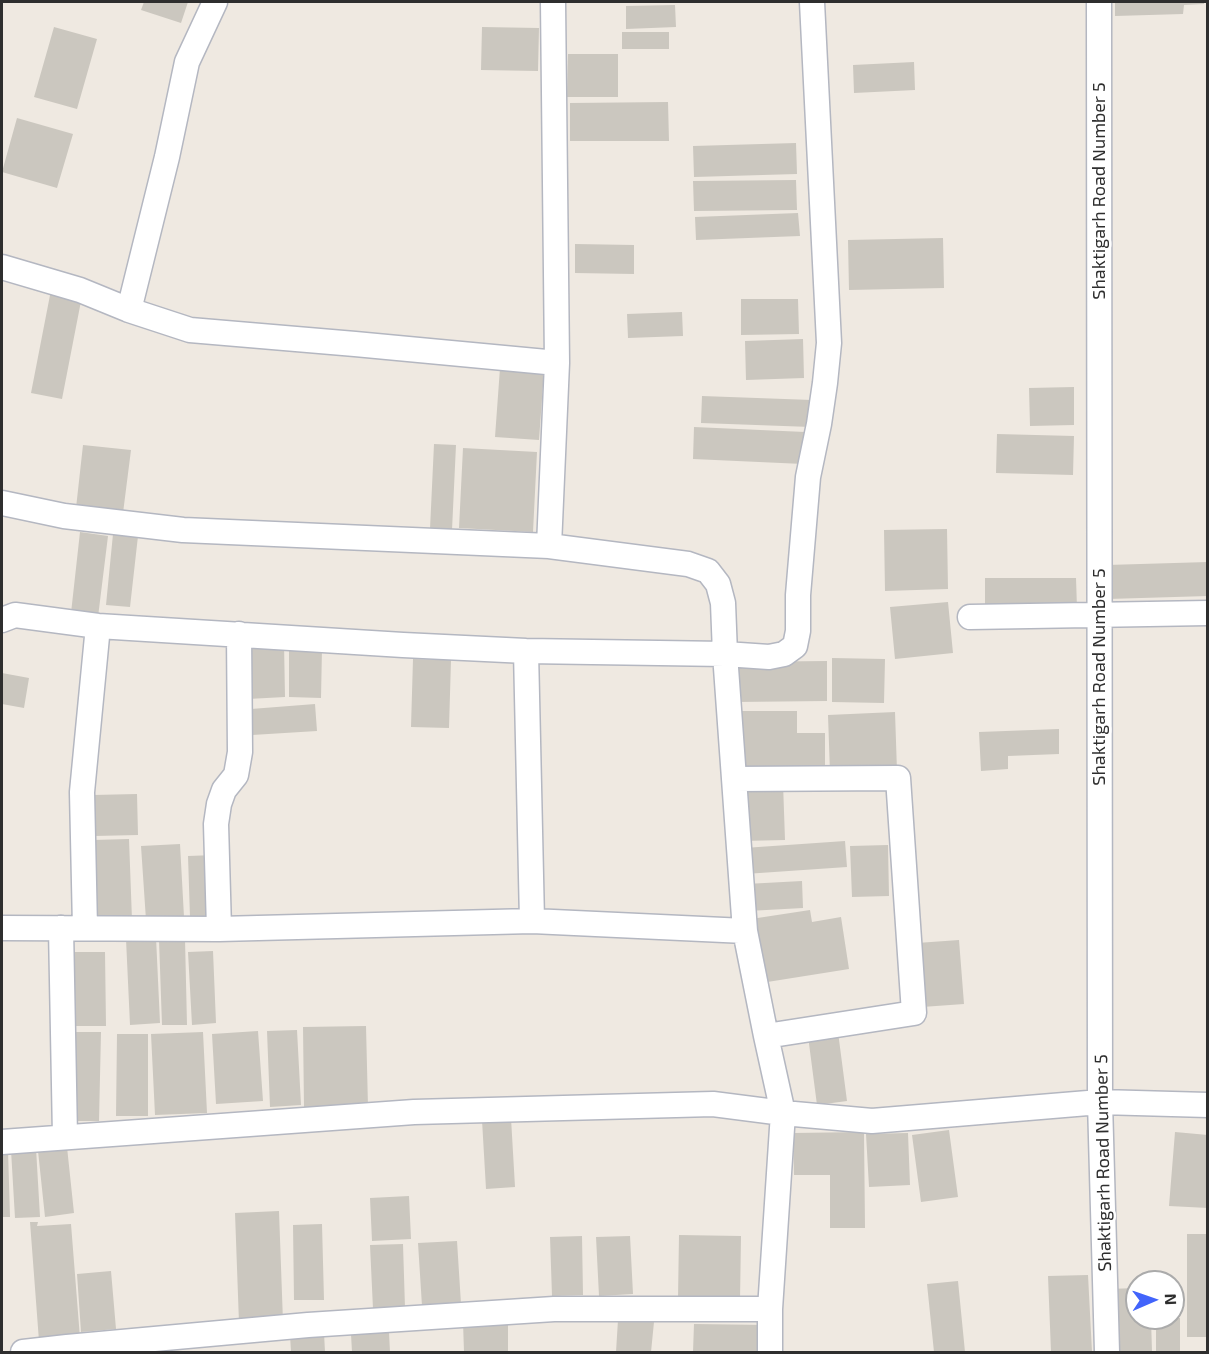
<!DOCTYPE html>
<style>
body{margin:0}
#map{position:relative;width:1209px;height:1354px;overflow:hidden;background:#efe9e1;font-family:"Exo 2",sans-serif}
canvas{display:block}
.frame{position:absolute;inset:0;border:3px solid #2e2e2e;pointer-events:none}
.north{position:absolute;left:1125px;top:1270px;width:60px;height:60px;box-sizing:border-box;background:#fff;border:2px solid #ababab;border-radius:50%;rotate:88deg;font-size:16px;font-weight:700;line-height:24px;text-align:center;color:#2e2e2e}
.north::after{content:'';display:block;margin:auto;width:21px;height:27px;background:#4264fb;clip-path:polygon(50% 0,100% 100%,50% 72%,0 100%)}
</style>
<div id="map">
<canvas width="1209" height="1354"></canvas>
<div class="frame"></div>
<div class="north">N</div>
</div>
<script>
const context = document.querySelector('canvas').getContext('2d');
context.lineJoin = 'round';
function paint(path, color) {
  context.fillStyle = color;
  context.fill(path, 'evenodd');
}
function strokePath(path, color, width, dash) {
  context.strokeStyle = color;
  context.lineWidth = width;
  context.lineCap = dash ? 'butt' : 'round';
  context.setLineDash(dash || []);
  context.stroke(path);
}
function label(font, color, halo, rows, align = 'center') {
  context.font = font + ' "Exo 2",sans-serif';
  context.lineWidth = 5;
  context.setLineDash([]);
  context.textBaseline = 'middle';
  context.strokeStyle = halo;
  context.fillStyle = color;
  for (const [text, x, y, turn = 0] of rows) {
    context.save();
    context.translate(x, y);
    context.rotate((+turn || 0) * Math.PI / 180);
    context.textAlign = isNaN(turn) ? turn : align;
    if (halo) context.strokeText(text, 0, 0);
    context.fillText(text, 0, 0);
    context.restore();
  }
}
paint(new Path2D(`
 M144,2h44l-7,21 -40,-13z
 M1115,2h89v2l-20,1 -1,9 -68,2z
 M675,5l1,22 -50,2v-23z
 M54,27l43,12 -20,70 -43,-12z
 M482,27l57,1 -1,43 -57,-1z
 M622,32h47v17h-47z
 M568,54h50v43h-51z
 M914,62l1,28 -61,3 -1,-28z
 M668,102l1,39h-99v-38z
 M17,118l56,16 -16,54 -55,-16z
 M796,143l1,31 -103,3 -1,-31z
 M796,180l1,30 -103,1 -1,-30z
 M798,213l2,23 -104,4 -1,-23z
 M943,238l1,50 -95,2 -1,-50z
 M575,244l59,1v29l-59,-1z
 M51,290l31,6 -20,103 -31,-6z
 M741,299h57l1,35 -58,1z
 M682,312l1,24 -55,2 -1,-24z
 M803,339l1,39 -58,2 -1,-39z
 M500,368l44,3 -5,69 -44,-3z
 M1074,387v38l-44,1 -1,-38z
 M702,396l110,4 -1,27 -110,-4z
 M694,427l111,5 -2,32 -110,-5z
 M997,434l77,2 -1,39 -77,-2z
 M434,444l22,1 -4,85 -22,-1z
 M83,445l48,5 -8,63 -47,-5z
 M463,448l74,4 -4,80 -74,-4z
 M947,529l1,60 -63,2 -1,-61z
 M80,532l28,4 -10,81 -27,-4z
 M113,534l25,2 -8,71 -24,-2z
 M1208,562v34l-100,3 -1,-34z
 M985,578h91l1,30h-92z
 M948,602l5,51 -58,6 -5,-52z
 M284,643l1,54 -37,2 -1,-55z
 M289,648h33l-1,50 -32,-1z
 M832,658l53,1 -1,44 -52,-1z
 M413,659l38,1 -2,68 -38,-1z
 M827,661v40l-92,1 -1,-40z
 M2,673l27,5 -5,30 -22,-4z
 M315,704l2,27 -65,4 -1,-26z
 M738,711h59v22h28v41h-87z
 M895,712l2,59 -67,2 -2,-58z
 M1059,729v25l-51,2v13l-27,2 -2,-39z
 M783,783l2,57 -44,1 -2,-56z
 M137,794l1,41 -44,1 -1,-41z
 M129,839l3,81 -35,1 -4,-81z
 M845,841l2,26 -102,7 -1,-26z
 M180,844l4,73 -38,3 -5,-74z
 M888,845l1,51 -37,1 -2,-51z
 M215,855l2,61 -27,1 -2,-61z
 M802,881l1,27 -55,3 -2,-27z
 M810,910l2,12 29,-5 8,52 -88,14 -10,-64z
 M156,937l4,86 -30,2 -4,-86z
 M185,939l2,86h-25l-3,-85z
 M959,940l5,64 -42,3 -5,-64z
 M213,951l3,72 -24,2 -4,-73z
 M74,952h31l1,74h-31z
 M366,1026l2,81 -64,1 -1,-81z
 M297,1030l4,75 -31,2 -3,-76z
 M258,1031l5,70 -47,3 -4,-70z
 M71,1032h30l-2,89h-30z
 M203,1032l4,81 -52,2 -4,-81z
 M838,1032l9,69 -30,4 -9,-69z
 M117,1034h31v82h-32z
 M511,1118l4,69 -29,2 -4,-69z
 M949,1130l9,67 -37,5 -9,-67z
 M864,1132l1,96h-35v-53h-36l-1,-42z
 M1175,1132l33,3v73l-39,-2z
 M908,1133l2,52 -41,2 -3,-53z
 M67,1147l7,66 -29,4 -7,-66z
 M36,1148l4,69 -25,1 -4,-68z
 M8,1150l2,67h-8v-66z
 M409,1196l2,43 -39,2 -2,-43z
 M279,1211l4,111 -44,1 -4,-110z
 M30,1222h8l-1,4 34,-2 9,114 -41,3z
 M322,1224l2,76h-30l-1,-75z
 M1187,1234h21v103h-21z
 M679,1235l62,1 -1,64 -62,-1z
 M582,1236l1,59 -31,1 -2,-59z
 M630,1236l3,58 -34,2 -3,-59z
 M457,1241l4,63 -39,2 -4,-63z
 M403,1244l2,64 -32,1 -3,-64z
 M111,1271l5,58 -35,3 -4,-58z
 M1088,1275l4,77h-41l-3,-76z
 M958,1281l7,71h-31l-7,-68z
 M1137,1288v30h14l1,34h-42l-2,-63z
 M1156,1318h24v34h-24z
 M618,1320l36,2 -3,30h-35z
 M508,1321v31h-44l-1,-30z
 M694,1324l73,1 -1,27h-73z
 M389,1332l1,20h-38l-1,-18z
 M324,1333l1,19h-34l-1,-17z`), '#cbc7bf');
const minor = new Path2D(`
 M1099,2l1,1100 7,250
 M2,267l78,23 49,20 61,20 165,14 202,19
 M129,310l38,-153 20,-95 28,-60
 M2,503l62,13 119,14 366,16 139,18 20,7 10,13 5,19 2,51 20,277 21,105 17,77 -13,196v43
 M549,546l8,-183 -4,-361
 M970,617l238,-4
 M2,620l13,-5 83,11 305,19 123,6 199,3 44,3 15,-3 11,-8 3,-15v-36l10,-118 11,-53 6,-41 4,-40 -17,-341
 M526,651l6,270
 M734,779l164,-1 16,235 -148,23
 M2,928l217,1 313,-8 213,10
 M61,928l4,209
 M85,928l-3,-136 16,-166
 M219,929l-3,-105 3,-20 5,-14 12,-15 4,-23 -1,-118
 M2,1142l412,-30 299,-8 70,9 89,8 228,-19 108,3
 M23,1352l44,-5 241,-22 246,-16h216`);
strokePath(minor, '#b4b7c1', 27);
strokePath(minor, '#fff', 24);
label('18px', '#2e2e2e', '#fff', [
 ["Shaktigarh Road Number 5",1099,191,-90],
 ["Shaktigarh Road Number 5",1099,677,-90],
 ["Shaktigarh Road Number 5",1103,1163,-91]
]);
</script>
